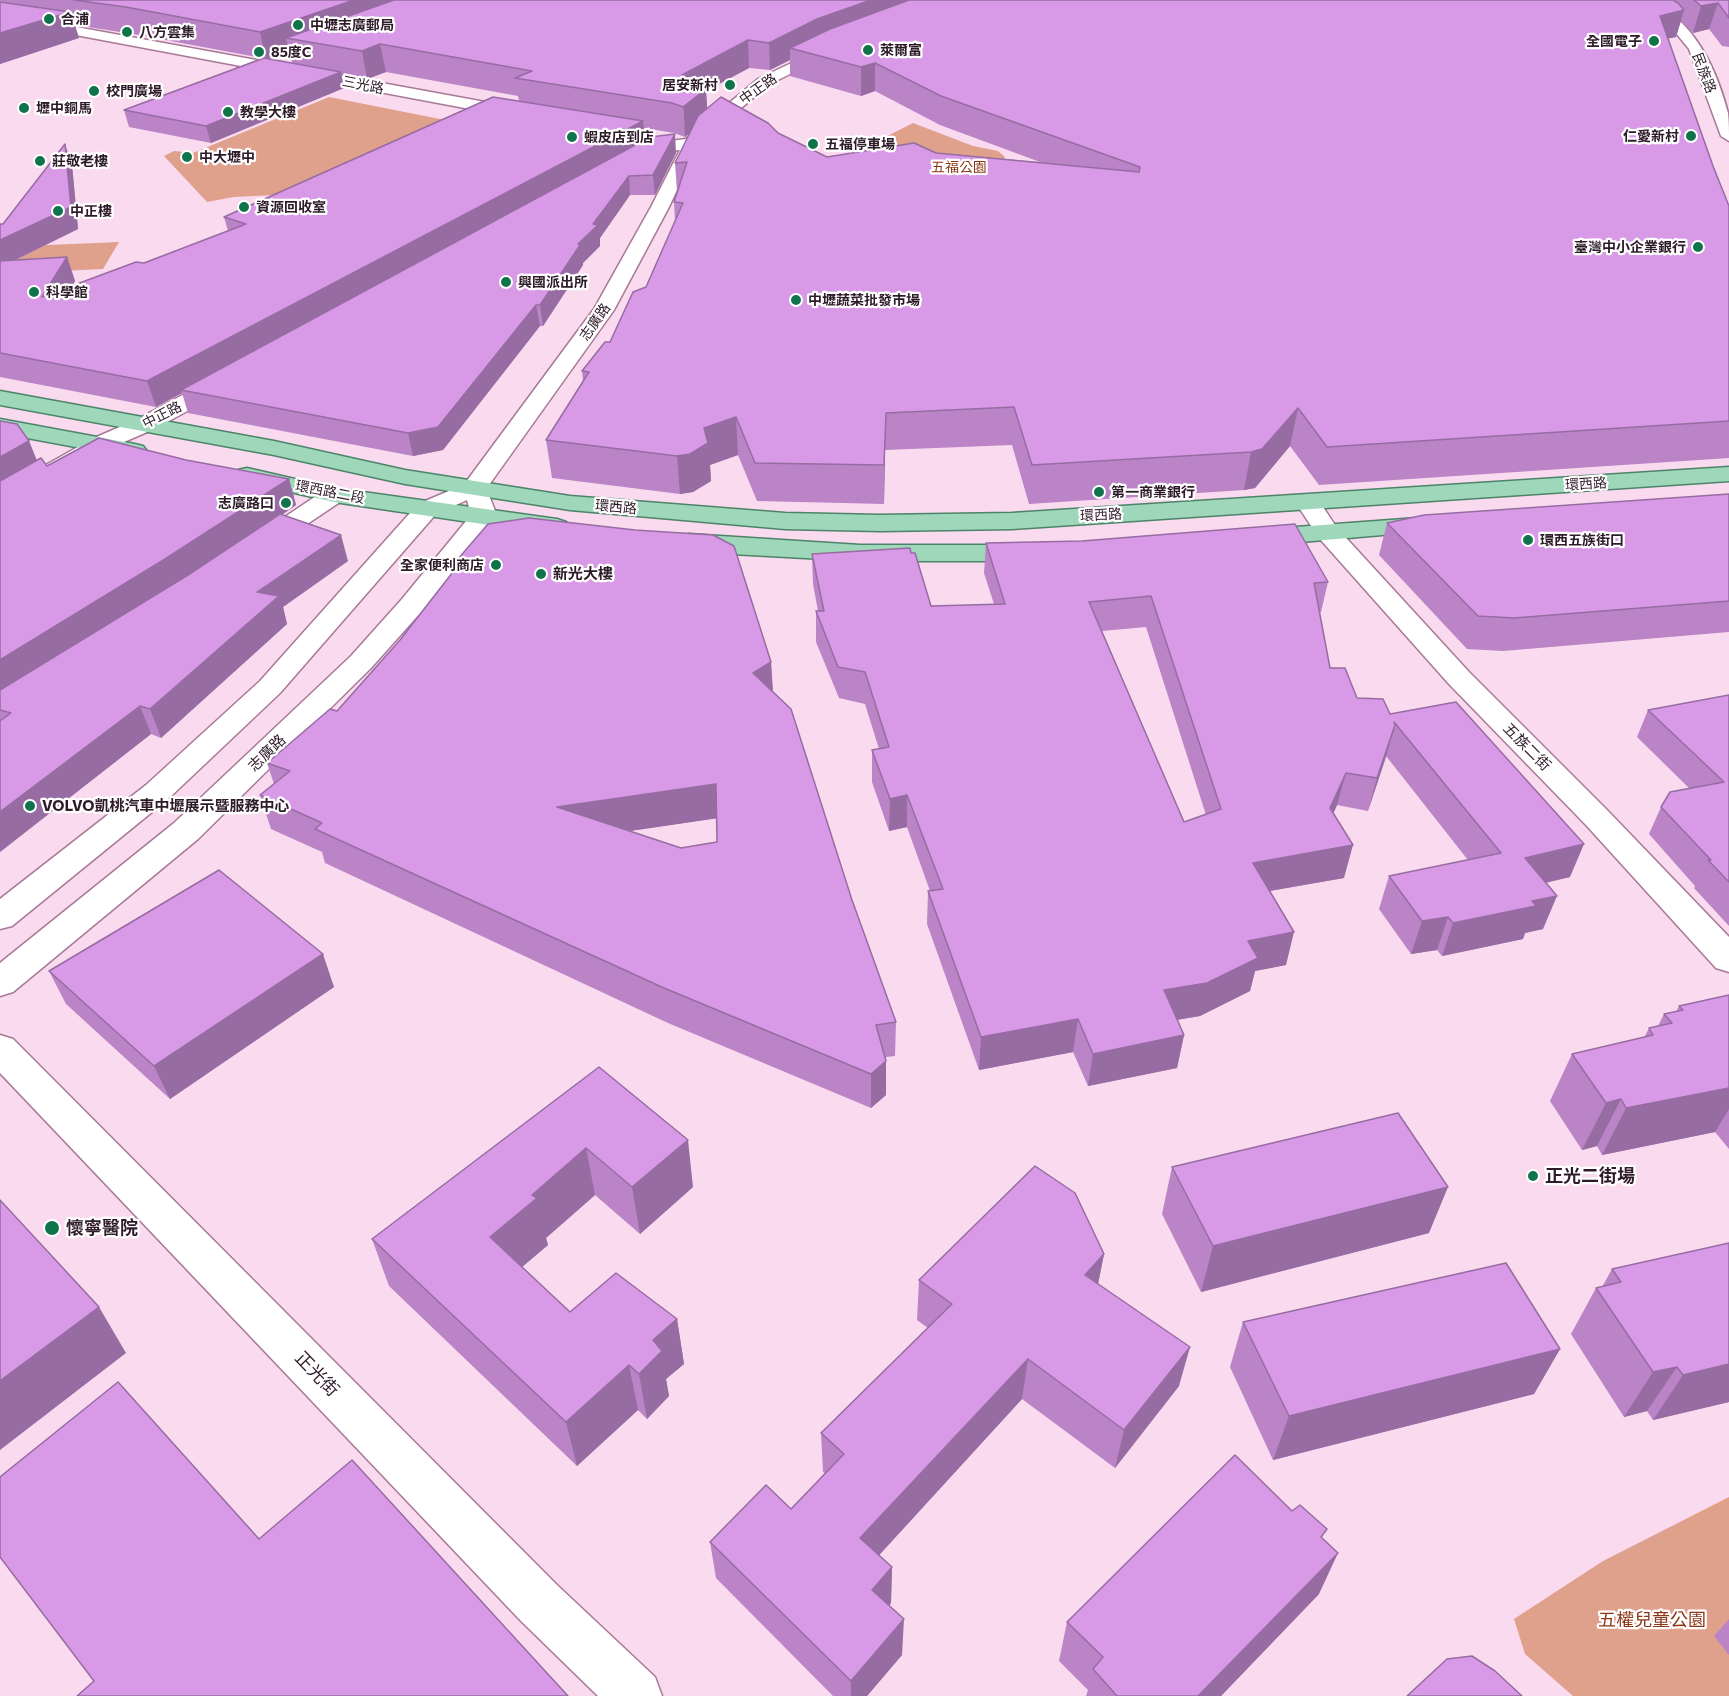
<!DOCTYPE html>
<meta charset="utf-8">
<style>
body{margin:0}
canvas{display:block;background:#fadaee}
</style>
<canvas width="1729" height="1696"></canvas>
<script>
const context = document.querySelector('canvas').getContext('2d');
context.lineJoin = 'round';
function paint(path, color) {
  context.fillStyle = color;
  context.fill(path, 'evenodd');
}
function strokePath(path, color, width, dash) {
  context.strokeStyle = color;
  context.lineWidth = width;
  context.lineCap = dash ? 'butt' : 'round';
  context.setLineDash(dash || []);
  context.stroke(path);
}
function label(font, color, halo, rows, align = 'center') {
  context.font = font + ' Commissioner,"Noto Sans TC",sans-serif';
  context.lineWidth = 4.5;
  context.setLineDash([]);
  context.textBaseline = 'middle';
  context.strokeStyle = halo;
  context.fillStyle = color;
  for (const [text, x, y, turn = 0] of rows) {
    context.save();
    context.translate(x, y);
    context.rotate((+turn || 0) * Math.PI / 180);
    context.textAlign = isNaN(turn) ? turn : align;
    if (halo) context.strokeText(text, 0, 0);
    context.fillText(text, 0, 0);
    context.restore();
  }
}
paint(new Path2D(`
 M329,97l121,24 -153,73 -63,3 -27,5 -43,-46 10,-5 19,2z
 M913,123l60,23 25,5 7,6 -10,26 -153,-24z
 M119,242l-16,27 -103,5v-27z
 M1729,1497v199h-156l-48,-42 -11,-35 89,-58z`), '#dfa18c');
const street = new Path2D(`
 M0,16l49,6 469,86 8,5 -8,5 -469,-88 -49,-6z
 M829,45l7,4 -2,3 -66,33 -70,60 -29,62 -55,103 -130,182 -9,2 -9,-2 -3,-5 3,-5 128,-173 57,-102 29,-57 -29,3 -17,8 -6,-1 -2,-4 15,-11 45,-6 72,-60z
 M224,375l8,2 3,5 -3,5 -78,42 -46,20 -99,57 -9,2v-17l92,-52 46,-20 78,-42z
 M334,488l9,2 3,5 -3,5 -73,49 -9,3 -9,-3 -4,-5 4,-5 73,-49z
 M1308,496l9,2 20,30 132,144 139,139 121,126v35l-13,-4 -130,-143 -137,-141 -130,-146 -23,-35 3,-5z
 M0,1035l13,4 544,546 98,92 7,19h-64l-77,-75 -521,-548z`);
const secondary = new Path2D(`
 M1629,0c57,0 87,66 99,113 1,9 1,19 1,28l-8,-5 -32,-87 -18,-22z
 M475,480l9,2 13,34 -75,95 -51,57 -173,171 -185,153 -13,4v-33l174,-140 177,-167 51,-57 69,-84 -4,-15 -31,14 -156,179 -112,106 -156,127 -12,3v-30l146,-114 114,-104 158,-177z`);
const primary = new Path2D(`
 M0,391l274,50 131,29 165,26 215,17 95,2 132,-2 717,-46v14l-717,48 -132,2 -95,-2 -215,-19 -165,-26 -131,-29 -274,-50z
 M0,419l135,25 8,2 4,5 -4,5 -8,2 -135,-25z
 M247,468l87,20 223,31 9,3 4,5 -4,5 -9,3 -223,-33 -96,-22 -3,-5 3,-5z
 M1431,517l9,3 4,5 -4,5 -185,16 -9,-3 -4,-5 4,-5 9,-3z
 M689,534l171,11h170l9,2 4,6 -4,6 -9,2h-170l-128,-7 -52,-7 -4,-5 4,-5z`);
strokePath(street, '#a87898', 3);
strokePath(secondary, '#a87898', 3);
strokePath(primary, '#4d8469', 3);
paint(street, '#fff');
paint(secondary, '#fff');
paint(primary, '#9ed7ba');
paint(new Path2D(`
 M0,0h1729v47l-7,-1 -13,-17 -16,4 -12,-12 -5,16 -8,1 45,128 16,40v252l-410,27 -29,-39 -35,42 -11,2 -215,14 -17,-59 -127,5 -1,54 -127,-3 -19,-46 -28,10 1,16 -18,11 -13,2 -128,-16 -6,-38 37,-59 -1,-10 28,-29 36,-55 29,-66 -1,-19 3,-11 -2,-28 15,-30 -5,4 -11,-4 -30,-5 1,11 31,14 -21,42h-25l-30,43v8l-17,17v2l-40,61h-3l-97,124 -30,6 -225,-43 -6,-20 -26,14 -156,-30v-153h3l69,-59 6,64 -62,31 51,-3 8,24 -3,5 72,-23 84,-32 -4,-14 295,-116 -1,-5 -132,-24 -19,7 -26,-5 3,14 -133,55 -82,-16 -5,-17 138,-52 -129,-24 -58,-9 4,13 -79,26zM289,51l3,12 -24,-5zM790,60v16l71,20 14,-5 65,34 100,37 -104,-9 -109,4 -49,-24 -71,-24 -1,-18 43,-23 21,2z
 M0,421l29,20 8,20 10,5 139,-6 103,19 7,26 -14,10 66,46 -65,46 4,17 -126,114 -10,-4 -151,118z
 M1729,494v138l-226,19 -36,-2 -88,-94 8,-32z
 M488,524l283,138 2,29 79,209 44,122 -1,34 -9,1v38l-15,13 -203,-85 -343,-160 -3,-11 -51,-23 -11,-34 14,-11 -7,-21 70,-52 63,-71 59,-76 -1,-5zM717,818v24l-36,6 -52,-17z
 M986,543l342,39 -7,30 -2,1 11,55 27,30 33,16 180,163 -24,6 -3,46 -18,4 -2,6 -81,17 -5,-6 -26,4 -32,-45 10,-33 79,-16 -82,-104 -18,55 -31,-6 -4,9 11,64 -74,13 16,74 -31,6 -5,20 -50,25 -23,4 7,15 -7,33 -89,18 -15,-34 -94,18 -52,-146 1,-33h2l-23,-64 -18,4 -17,-49v-32l7,-1 -14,-45 -26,-6 -23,-56v-31h2l-5,-27 -1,-30 99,-1 20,53 63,-2 -10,-31zM1146,627l60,188 -22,7 -82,-191z
 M1729,695v231l-35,-38 1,-2 -46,-52 12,-27 28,-19 -52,-51 11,-27z
 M49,971l285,16 -164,112 -104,-95z
 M1729,995v154l-14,-17 -113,23 -5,-9 -15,4 -32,-49 22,-47 72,-16 5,-10 9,-2 6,-12 12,-2 3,-6z
 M599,1067l94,120 -53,47 -45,-39 -49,43 2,7 -26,22 48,45 107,7 7,45 -18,15 3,17 -22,23 -9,-9 -61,56 -188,-180 -17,-47z
 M1172,1167l257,66 -228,59 -39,-78z
 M1104,1254l-6,30 81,102 -64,82 -93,-69 -143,156 13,12 -1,36 -2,3 13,49 -35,41h-34l-117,-118 -6,-36 81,-33 34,-36 -2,-1 -2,-39 107,-105 -11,-8 2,-40z
 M1612,1269l117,133 -76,18 -6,-9 -23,6 -53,-83 25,-46 6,-1z
 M1243,1322l317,27 -26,45 -261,66 -43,-93z
 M1292,1511l31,28 -4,55 -98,102h-135l2,-6 -29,-29 8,-39z
 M1729,1619v36l-15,-19z`), '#ba84c7');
paint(new Path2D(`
 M354,0h77l-145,38 3,13 -23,8 -6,-27z
 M871,0h68l-149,48v12l-20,10 -1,-27 48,-24z
 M1718,3l-9,26 -16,4 8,-27z
 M1684,10l-8,27 -24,5 8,-26z
 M70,12l9,26 -79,26v-31z
 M748,40l1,28 -43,23 2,27 -23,19 -3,-62z
 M380,44l6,28 -19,7 -5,-28z
 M875,63v28l-14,5v-29z
 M341,72l3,16 -133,55 -5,-17z
 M643,121l2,21 -464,248 1,3 -26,14 -9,-26z
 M675,134l1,19 -21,42 -2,-20z
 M65,144l7,21 6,64 -78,38v-27z
 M629,176l1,19 -30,43v8l-17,17v2l-40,61 -3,-21 38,-61z
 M67,257l8,24 -24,40 -9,-24z
 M536,305l4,21 -97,124 -30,6 -5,-23z
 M1298,408l-8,38 -35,42 -11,2 7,-38z
 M886,413l-1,37 -1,54v-39z
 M736,417l2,38 -28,10 1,16 -18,11 -13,2 -3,-38 27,-28z
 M29,441l10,25 -39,22v-31z
 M289,479l7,26 -121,81 -175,109v-35z
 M341,535l7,26 -65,46 4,17 -126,114 -11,-29 107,-117z
 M771,662l2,33 -20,-22z
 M140,706l11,28 -151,118v-40z
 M1395,725l-9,32 -18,54 9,-33z
 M1346,773l-9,32 -16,36 9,-33z
 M716,784l3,34 -157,23 -5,-34z
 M907,795v32l-18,4 1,-32z
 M1584,844l-14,33 -58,13 13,-32z
 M1353,845l-9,33 -98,17 7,-32z
 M1557,896l-14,33 -18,4 -2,6 -81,17 11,-33 79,-22z
 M1448,917l-11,33 -26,4 11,-33z
 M1294,932l-8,33 -31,6 -5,20 -50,25 -42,7 6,-33 84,-49z
 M323,954l11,33 -164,112 -16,-33z
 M1078,1019l-5,33 -94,18 2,-33z
 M1184,1035l-7,33 -89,18 5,-32z
 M886,1061v34l-15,13v-34z
 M1729,1088v21l-14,23 -113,23 24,-47z
 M1621,1099l-24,47 -15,4 24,-47z
 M688,1140l5,47 -53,47 -8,-47z
 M586,1148l9,47 -49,43 2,7 -45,38 -13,-46 42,-42z
 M1448,1187l-19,46 -228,59 12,-46z
 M1104,1254l-8,40 -11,-19z
 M99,1307l27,46 -126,97v-69z
 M677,1319l7,45 -18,15 3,17 -22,23 -8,-45 14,-34z
 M1190,1347l-11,39 -64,82 9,-38z
 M1560,1349l-26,45 -261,66 16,-44z
 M1028,1359l-6,40 -161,176 -1,-37z
 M1729,1364v38l-76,18 30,-45z
 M629,1365l9,45 -61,56 -11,-44z
 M1677,1367l-30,44 -23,6 29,-45z
 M1338,1553l-19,41 -98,102h-23z
 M892,1567l-1,36 -19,23v-36z
 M904,1619l-2,36 -35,41h-16v-15z`), '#976ca2');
const building = new Path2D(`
 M74,0h280l-94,32 -134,-25z
 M394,0h477l-54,19 -48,24 -21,-3 -66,35 24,14 -23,18 -11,-4 -157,-25 17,-7 -152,-27 -18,7 -76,-13z
 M909,0h764l5,3 6,7 -24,6 53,150 16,40v215l-402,26 -29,-39 -36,41 -11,3 -219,13 -18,-58 -128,6 -2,52 -129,-2 -19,-46 -32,11 4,15 -18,11 -13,2 -131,-16 43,-68 -7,-1 23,-29h5l23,-50 13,-5 37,-84 -9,-1 13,-40 -12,1 23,-47 23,-19 47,26 10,10 49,24 87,-14 22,10 203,19 1,-5 -199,-71 -66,-33 -14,4 -71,-19 40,-19z
 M1694,0h35v18l-11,-15 -17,3z
 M0,2l70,10 -70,21z
 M264,58l77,14 -135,54 -82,-16z
 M493,97l150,24 -496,260 -147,-28v-92l67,-4 -25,40 94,-35 8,1 102,-39 -22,-7z
 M675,134l-22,41 -24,1 -36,48 5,1 -20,19 2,1 -40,60h-4l-98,122 -30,6 -227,-43 469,-253z
 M65,144l6,63 -71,33v-16h3z
 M0,421l17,3 12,17 -29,16z
 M99,438l87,22 103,19 -124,80 -165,101v-179l41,-23 6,8z
 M1729,494v107l-215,17 -36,-2 -91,-93 37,-8z
 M280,514l61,21 -84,57 22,4 -129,113 -10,-3 -140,106v-91l11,-8 -11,-3v-20l188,-115z
 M529,518l106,12 78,5 21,11 37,116 -18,11 38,36 61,191 44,122 -20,3 10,36 -15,13 -207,-86 -349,-159 7,-6 -62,-28 30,-24 -23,-8 63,-54 7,2 63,-71 63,-81h-5l30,-35zM716,784l1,58 -36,6 -124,-41z
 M1295,524l33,58 -14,1 16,85h15l12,30 26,1 7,15 66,-12 128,142 -59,14 32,38 -25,5 4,5 -83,17 -5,-6 -26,4 -33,-45 112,-23 -107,-131 1,3 -18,53 -31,-5 -16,35 23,37 -100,18 41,69 -46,9 10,17 -51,25 -43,7 20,45 -91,19 -15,-35 -97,18 -53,-146 15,-2 -36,-94 -17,4 -18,-49 17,-3 -24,-75 -27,-5 -22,-56h8l-12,-57 98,-6 1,5h4l16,53 74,-2 -19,-61 96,-2zM1151,596l70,213 -37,13 -95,-220z
 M1729,695v187l-21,-22h3l-50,-53 9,-15 54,-10 -76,-72z
 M219,870l104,84 -169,112 -105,-95z
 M1729,995v93l-103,20 -5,-9 -15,4 -34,-49 81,-19 -4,-7 23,-5 -8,-9 19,-4 -4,-4z
 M599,1067l89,73 -56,47 -46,-39 -54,47 5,3 -47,39 80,75 46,-39 61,46 -24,21 9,11 -23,23 -10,-9 -63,57 -194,-183z
 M1398,1113l50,74 -235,59 -41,-79z
 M1035,1166l40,27 29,61 -19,21 105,72 -66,83 -96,-71 -168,179 32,29 -20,23 32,29 -53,62 -141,-139 56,-57 25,24 53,-55 -23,-21 131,-129 -33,-24z
 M0,1200l99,107 -99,74z
 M1729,1243v121l-46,11 -6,-8 -24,5 -57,-84 25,-6 -9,-13z
 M1506,1263l54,86 -271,67 -46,-94z
 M118,1382l141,157 93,-79 216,236h-491l17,-15 -94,-124v-80z
 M1235,1455l57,56 8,-6 27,24 -6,8 17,16 -140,143h-81l-24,-27 10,-12 -36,-35z
 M1472,1656l23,15 27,25h-115l40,-37z`);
paint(building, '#d89ae7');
strokePath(building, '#976ca2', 1.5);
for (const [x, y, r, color] of [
 [49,19,6,"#0f744b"],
 [298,25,6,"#0f744b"],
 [127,32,6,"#0f744b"],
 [1654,41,6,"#0f744b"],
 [868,50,6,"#0f744b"],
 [259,52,6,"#0f744b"],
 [730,85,6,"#0f744b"],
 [94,91,6,"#0f744b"],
 [24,108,6,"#0f744b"],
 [228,112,6,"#0f744b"],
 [1691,136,6,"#0f744b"],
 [572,137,6,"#0f744b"],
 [813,144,6,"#0f744b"],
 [187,157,6,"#0f744b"],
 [40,161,6,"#0f744b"],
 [244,207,6,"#0f744b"],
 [58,211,6,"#0f744b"],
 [1698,247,6,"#0f744b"],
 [506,282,6,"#0f744b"],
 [34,292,6,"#0f744b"],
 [796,300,6,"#0f744b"],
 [1099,492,6,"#0f744b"],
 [286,503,6,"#0f744b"],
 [1528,540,6,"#0f744b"],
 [496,565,6,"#0f744b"],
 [541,574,6,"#0f744b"],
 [30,806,6,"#0f744b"],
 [1533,1176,6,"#0f744b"],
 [52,1228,8,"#0f744b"]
]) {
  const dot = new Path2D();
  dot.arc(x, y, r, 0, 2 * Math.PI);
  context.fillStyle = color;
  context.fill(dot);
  strokePath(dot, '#fff', 2);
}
label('bold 14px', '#2e1b28', '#fff', [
 ["合浦",61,19],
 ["中壢志廣郵局",310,25],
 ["八方雲集",139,32],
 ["全國電子",1642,41,"right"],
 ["萊爾富",880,50],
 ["85度C",271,52],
 ["居安新村",718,85,"right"],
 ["校門廣場",106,91],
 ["壢中銅馬",36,108],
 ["教學大樓",240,112],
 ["仁愛新村",1679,136,"right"],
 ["蝦皮店到店",584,137],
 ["五福停車場",825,144],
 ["中大壢中",199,157],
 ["莊敬老樓",52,161],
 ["資源回收室",256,207],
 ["中正樓",70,211],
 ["臺灣中小企業銀行",1686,247,"right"],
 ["興國派出所",518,282],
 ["科學館",46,292],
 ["中壢蔬菜批發市場",808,300],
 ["第一商業銀行",1111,492],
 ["志廣路口",274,503,"right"],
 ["環西五族街口",1540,540],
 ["全家便利商店",484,565,"right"]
], 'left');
label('14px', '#2e1b28', '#fff', [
 ["民族路",1704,73,69],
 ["三光路",363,85,11],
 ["中正路",758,89,-35],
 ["志廣路",595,322,-55],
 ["中正路",162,415,-27],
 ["環西路",1586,484,-4],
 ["環西路二段",330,492,11],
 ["環西路",616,507,5],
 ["環西路",1101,515,-3]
]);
label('14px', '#8c3717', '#fff', [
 ["五福公園",959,167]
]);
label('bold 15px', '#2e1b28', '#fff', [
 ["新光大樓",553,574],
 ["VOLVO凱桃汽車中壢展示暨服務中心",42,806]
], 'left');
label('15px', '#2e1b28', '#fff', [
 ["五族二街",1527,747,45],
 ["志廣路",267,753,-44]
]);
label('bold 18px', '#2e1b28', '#fff', [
 ["正光二街場",1545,1176],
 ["懷寧醫院",66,1228]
], 'left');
label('18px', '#2e1b28', '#fff', [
 ["正光街",317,1374,46]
]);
label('18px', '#8c3717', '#fff', [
 ["五權兒童公園",1652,1620]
]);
</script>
